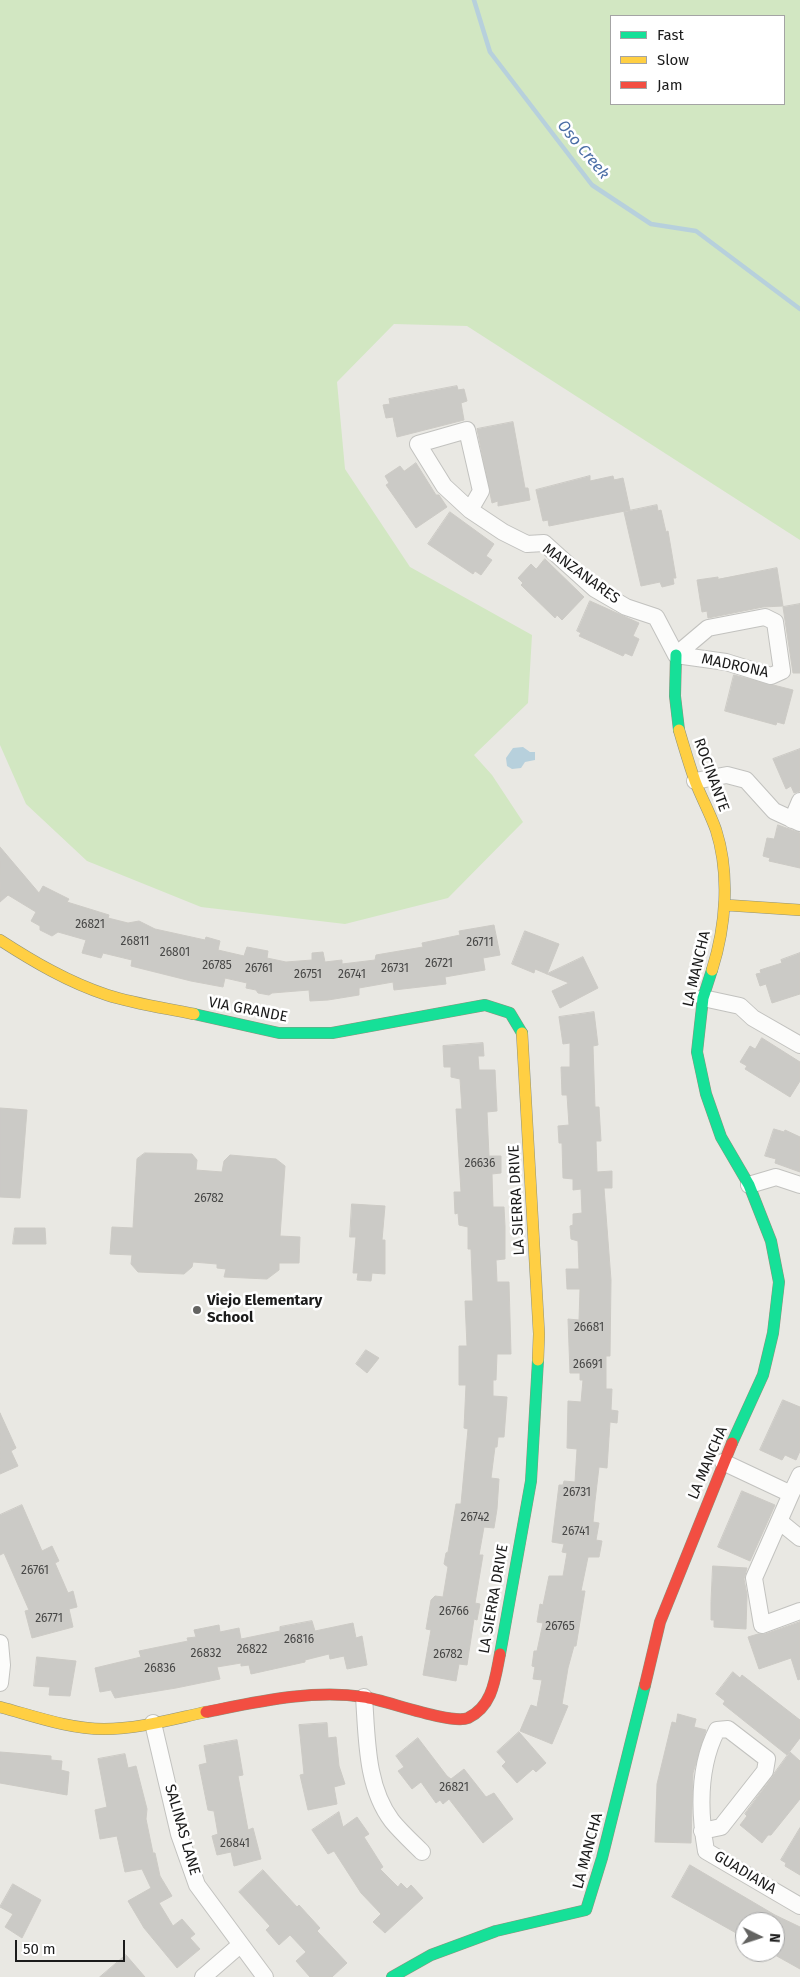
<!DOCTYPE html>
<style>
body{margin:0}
#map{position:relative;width:800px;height:1977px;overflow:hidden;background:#e9e8e3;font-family:"Fira Sans",sans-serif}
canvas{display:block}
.legend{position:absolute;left:610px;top:15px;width:175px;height:90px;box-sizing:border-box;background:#fff;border:1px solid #a4a4a4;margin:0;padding:6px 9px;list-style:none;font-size:15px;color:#1b1b1b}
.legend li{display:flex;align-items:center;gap:10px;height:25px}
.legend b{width:25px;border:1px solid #a4a4a4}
.north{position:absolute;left:735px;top:1912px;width:50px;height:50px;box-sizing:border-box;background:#fff;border:1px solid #a4a4a4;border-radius:50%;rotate:94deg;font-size:14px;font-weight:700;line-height:20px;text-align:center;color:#1b1b1b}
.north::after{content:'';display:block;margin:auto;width:18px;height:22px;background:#636361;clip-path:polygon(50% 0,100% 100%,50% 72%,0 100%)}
.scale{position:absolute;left:15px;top:1940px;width:110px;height:22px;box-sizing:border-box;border:2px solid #1b1b1b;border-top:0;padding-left:6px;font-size:15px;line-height:18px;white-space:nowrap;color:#1b1b1b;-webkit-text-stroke:4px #fff;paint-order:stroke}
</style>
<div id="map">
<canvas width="800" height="1977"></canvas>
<ul class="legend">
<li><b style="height:6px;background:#16e098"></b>Fast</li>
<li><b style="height:6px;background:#ffcf43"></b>Slow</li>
<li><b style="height:6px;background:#f24e42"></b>Jam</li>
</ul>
<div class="north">N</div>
<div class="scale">50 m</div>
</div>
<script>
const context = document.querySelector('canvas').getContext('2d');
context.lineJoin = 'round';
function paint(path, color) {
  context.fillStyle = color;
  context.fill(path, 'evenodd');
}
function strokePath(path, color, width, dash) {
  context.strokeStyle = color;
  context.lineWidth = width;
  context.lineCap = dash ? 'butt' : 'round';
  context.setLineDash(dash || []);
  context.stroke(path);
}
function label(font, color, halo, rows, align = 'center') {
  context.font = font + ' "Fira Sans",sans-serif';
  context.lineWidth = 5;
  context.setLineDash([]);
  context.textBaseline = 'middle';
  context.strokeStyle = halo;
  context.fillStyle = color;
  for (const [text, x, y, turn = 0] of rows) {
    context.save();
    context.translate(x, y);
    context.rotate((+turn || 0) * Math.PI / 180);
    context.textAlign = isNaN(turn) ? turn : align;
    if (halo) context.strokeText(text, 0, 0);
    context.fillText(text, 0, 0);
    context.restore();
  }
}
paint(new Path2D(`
 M0,0h800v540l-333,-214 -73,-2 -57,58 8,87 65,98 122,68 -4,68 -54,52 18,20 31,47 -75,76 -103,26 -144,-17 -114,-46 -61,-57 -26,-59zM611,16h173v88h-173z`), '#d2e7c2');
paint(new Path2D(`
 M523,747l7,5h5v8l-10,2 -4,6 -9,1 -5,-3 -1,-8 7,-10z`), '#b7d0dc');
strokePath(new Path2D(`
 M474,0l16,52 102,133 59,39 45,7 104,78`), '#b7d0dc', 4.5);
const building = new Path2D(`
 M457,386l1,4 6,-1 3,12 -6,2 3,17 -67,17 -4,-20 -7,1 -3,-13 7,-1 -1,-5z
 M513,422l12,66h3l2,12 -32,6v-5l-6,2 -15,-74z
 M416,463l20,32h3l8,12 -31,21 -30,-43 3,-2 -4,-7 15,-10 4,5z
 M590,476v5l23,-5 1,4 9,-2 7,32 -81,16 -1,-6 -5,1 -7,-31z
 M657,505l1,6 3,-1 5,22 2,-1 8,47h-3l1,6 -12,3 -2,-5 -19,4 -17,-74z
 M450,512l44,32 -8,12 6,4 -11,15 -6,-4 -2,3 -45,-30z
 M545,559l39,38 -22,23 -5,-5 -2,3 -34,-33 2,-2 -5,-5 13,-14 5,5z
 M777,568l6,38 -20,1 -55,11 -1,-7 -5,1 -5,-32 21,-3v2z
 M590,601l49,22 -6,13 6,3 -7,17 -7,-3 -2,3 -44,-20 2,-3 -4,-2z
 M800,604v69h-7l-10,-66z
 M734,675l59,15 -9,34 -7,-2 -1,3 -51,-14z
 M800,749v42l-6,2 -3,-7 -5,3 -13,-30z
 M778,825l22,8v35l-31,-7 1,-3 -7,-2 4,-18 7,1z
 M0,847l39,46 4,-7 26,13 -2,3 42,13 -1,3 20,5 11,-2 16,8 50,11 1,-3 14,4 -2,9 26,6 3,-9 21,4 -1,7 19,4 26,-2v-7l11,-1 2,10 17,-2v4l33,-4 1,-5 47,-8 -1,-4 38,-8 -1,-4 35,-6 6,30 -17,3 2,12 -40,7 1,7 -52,6 -1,-8 -34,6v7l-31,5 -18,1 -1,-11 -37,3 -3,2 -11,-2 -2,-3 -10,-2 1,-5 -22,-5 -2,9 -32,-6 -60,-15 1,-6 -29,-7 -2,5 -19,-5 4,-13 -28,-8 -6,4 -12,-6v-4l-9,-5 5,-9 -28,-17 -8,7z
 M525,931l34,13 -12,30 -12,-5 -1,4 -22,-9z
 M800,953v41l-28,9 -6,-19 -6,2 -4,-12 5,-1 -1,-3 22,-7 -1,-3z
 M583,957l15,31 -38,20 -8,-17 17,-8 -22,-9z
 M594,1012l4,33 -5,1 2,61h4l2,34h-5l1,31 15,-1v17h-8l7,92 -1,76h-4v33h6l-1,21 7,1 -1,12 -7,-1 -3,46 -8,-1 -4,34 -2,21 6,1 -3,17 6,1 -3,16h-11l-7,34h4l-9,55h-2l-6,22 -6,36 6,2 -16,38 -32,-13 11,-26 6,2 5,-27 -9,-1 2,-12 -3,-1 2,-15h3l6,-28 -6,-1 3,-18 3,1 6,-29h14l4,-23 -5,-1 2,-8 -12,-2 7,-57h4l1,-4 11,1 2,-33 -10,-1 1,-47 13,1 2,-22h-3v-7h-10l-2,-54 11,1 1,-31h-13l-1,-20h13l-1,-28 -7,-2 -1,-13 3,-1v-11l9,-1 -1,-24 -8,1v-11l-10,-1 -1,-35h-3l-1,-17 11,-1 -2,-30h-5l-1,-28h9v-24l-7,1 -4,-27z
 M762,1038l38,24v19l-10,16 -45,-28 2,-3 -7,-4 10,-16 5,3z
 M483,1043l1,13h-6l1,14h16l2,41 -10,1 2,44h12v17l-9,1 1,33h11l1,19v33l-9,1 1,22h12l2,72h-14l-1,26h-3v16l14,1 -3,40h-6l-1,10h-2l-4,31 8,1 -2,30 -3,19 -10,-1 -5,28h4l-8,48 5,1 -3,16 -3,-1 -7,46 -8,-1 -3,17 -33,-6 8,-45 -5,-1 5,-29 4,-4 8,1 5,-30 -4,-3 2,-11 2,-1 8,-48h5l7,-75 -4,-1 2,-43h-7v-39h8l-2,-45h8l-2,-52h-3v-22l-9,-2 -1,-12 -3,1 -1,-22h7l-5,-83h6l-2,-30 -9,-2v-10h-7l-1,-21z
 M0,1108l27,2 -7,88 -20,-1z
 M774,1129l10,3 1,-2 15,7v35l-25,-9 1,-4 -11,-3z
 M145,1153l47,1 5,6 -1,10 26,2 2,-11 6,-6 46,4 9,7 -5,70 20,1 -1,26h-20v7l-12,9 -43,-2 2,-8 -9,-1v-4l-24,-2 -1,5 -8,7 -46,-2 -7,-8 1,-9 -22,-1 2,-27 21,1 4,-69z
 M352,1204l33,2 -3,34h3v34l-13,-1 -1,8 -14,-1 1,-7h-5l3,-36h-6z
 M15,1228h30l1,16h-33z
 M366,1350l13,8 -12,15 -11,-9z
 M783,1400l17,7v44l-4,9 -11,-5 -3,5 -22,-10z
 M0,1413l16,35 -5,3 7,15 -18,8z
 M742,1491l33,14 -25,56 -32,-14z
 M22,1505l20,46 10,-5 7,15 -4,2 13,30 5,-2 4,16 -8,2 4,18 -41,11 -7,-27 4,-1 -25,-57 -4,2v-40z
 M713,1566l34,2 -3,11 3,16 -1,34 -32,-2v-7h-3v-18z
 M312,1621l3,10 38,-8 3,15 6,-2 5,29 -20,4 -3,-13 -14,3 -1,-5 -24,6v2l-54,12 -2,-9 -8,1v-3l-24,4 3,12 -44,9 -61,10 -4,-8 -11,2 -5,-24 46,-11 -2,-6 49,-10 -1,-3 9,-1 -2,-7 25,-5 1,7 19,-4 2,11 39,-8v-4z
 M800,1622v57l-2,1 -7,-22 -32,11 -11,-32 10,-3h7z
 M37,1657l39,4 -6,35 -21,-1 1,-8 -16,-1z
 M733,1672l7,6 2,-3 58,45v18l-13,17 -64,-51 2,-3 -9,-7z
 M678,1714l18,5 -2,8 12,3 -13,43 -2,70 -36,-1 2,-58 15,-62 4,1z
 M327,1723l1,15 8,-1 3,29 6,18 -11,3 3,17 -29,6 -8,-35 4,-1 -5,-49z
 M519,1732l27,31 -10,9 -3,-3 -16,14 -15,-17 4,-4 -9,-10z
 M418,1738l29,38 4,3 13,-10 22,28 8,-4 19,26 -30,24 -34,-44 -6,5 -3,-4 -4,3 -15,-21 -9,7 -14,-18 6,-4 -8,-11z
 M237,1740l6,35 -5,1 10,54 5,-2 8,31 -27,7 -3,-14 -14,3 -5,-19 6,-2 -4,-23 -6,-1 -9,-45 8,-2 -3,-17z
 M0,1752l51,4v4l11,1 -1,9 8,2 -2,23 -67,-12z
 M790,1752l10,9v38l-29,36h-3l-6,8 -22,-18 7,-9 -2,-2z
 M125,1754l3,14 8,-2 11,43 -1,10 7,34h2l5,23 12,20 -13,7 14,23 9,-7 13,15 -5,4 10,11 -23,19 -33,-40 -16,-27 23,-13 -9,-19 -17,3 -8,-36 -17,3 -5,-29 12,-3 -9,-48z
 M339,1812l4,15 14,-10 12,17 -5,3 19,30 -3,2 18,18 3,-4 6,6 4,-4 12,13 -38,35 -12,-11 8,-8 -20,-21 -27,-42 -6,3 -16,-24z
 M800,1828v47l-15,-9 1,-3 -5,-3z
 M690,1865l85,50 25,12v42l-25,-14v-33h-30v16l-73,-41z
 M263,1870l34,37 2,-2 21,23 -3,3 30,32 -15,14h-22l-14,-16 10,-9 -16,-17 -11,10 -13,-15 4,-4 -31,-34z
 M13,1884l28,16 -19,38 -17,-11 8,-13 -13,-7z
 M126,1955l19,22h-45z`);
paint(building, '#cbcac6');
strokePath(building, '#cccac5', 1);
const street = new Path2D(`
 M470,510l11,-19 -14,-61 -49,14 26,42 26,24 33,22 24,12 17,-1 51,46 31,18 30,10 20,38
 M765,617l10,5 7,49 -11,5 -45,-14 -50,-7 32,-27z
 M695,781l32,-6 19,5 28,31 26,12
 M792,820l8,-19
 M703,998l37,8 13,12 47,27
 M749,1185l27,-8 24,8
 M723,1462l68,32 -37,84 8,47 38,-14
 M791,1494l9,-19
 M779,1521l21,17
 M0,1643l2,22 -2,18
 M364,1697c3,41 2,90 28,124 9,11 20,21 30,31
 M153,1723l26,111 18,51 68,92
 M702,1831l19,-4 44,-56 2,-12 -39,-30 -11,1c-19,37 -18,81 -11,121l94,55
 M203,1977l37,-32`);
const fast = new Path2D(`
 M676,655l-1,41 4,34
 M712,970l-9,28 -6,54 9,42 15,43 28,48 22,56 8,41 -6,51 -10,42 -31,68
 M194,1014l85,19h53l153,-28 25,8 12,20
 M500,1654l31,-173 7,-121
 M392,1977l39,-22 65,-24 90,-21 16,-52 43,-173`);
const slow = new Path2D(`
 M679,730c5,17 10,34 16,51 6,16 15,32 21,49 14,44 10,96 -4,140
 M725,905l75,5
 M0,940c34,22 68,42 107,55 28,9 58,13 87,19
 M522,1033l17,301 -1,26
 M0,1707c34,9 69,22 104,22 34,0 69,-10 102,-17`);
const jam = new Path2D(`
 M645,1685l15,-63 72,-179
 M206,1712c51,-10 106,-23 158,-15 21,3 88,28 104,21 25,-12 27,-39 32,-64`);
strokePath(street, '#c2c2bf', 18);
strokePath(fast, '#8e927c', 12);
strokePath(slow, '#8e927c', 12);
strokePath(jam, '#8e927c', 12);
strokePath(street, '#fcfcfb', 16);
strokePath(fast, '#16e098', 11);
strokePath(slow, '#ffcf43', 11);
strokePath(jam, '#f24e42', 11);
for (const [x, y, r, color] of [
 [197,1310,5,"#636361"]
]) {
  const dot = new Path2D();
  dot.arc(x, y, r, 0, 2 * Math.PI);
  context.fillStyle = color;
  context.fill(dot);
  strokePath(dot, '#fff', 2);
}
label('12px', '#474746', null, [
 ["26821",90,925],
 ["26811",135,942],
 ["26711",480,943],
 ["26801",175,953],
 ["26721",439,964],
 ["26785",217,966],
 ["26761",259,969],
 ["26731",395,969],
 ["26751",308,975],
 ["26741",352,975],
 ["26636",480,1164],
 ["26782",209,1199],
 ["26681",589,1328],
 ["26691",588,1365],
 ["26731",577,1493],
 ["26742",475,1518],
 ["26741",576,1532],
 ["26761",35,1571],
 ["26766",454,1612],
 ["26771",49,1619],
 ["26765",560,1627],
 ["26816",299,1640],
 ["26822",252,1650],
 ["26832",206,1654],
 ["26782",448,1655],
 ["26836",160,1669],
 ["26821",454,1788],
 ["26841",235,1844]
]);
label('15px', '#1b1b1b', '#fff', [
 ["MANZANARES",581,574,36],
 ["MADRONA",735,666,12],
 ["ROCINANTE",711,775,70],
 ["LA MANCHA",697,969,-77],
 ["VIA GRANDE",248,1010,11],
 ["LA SIERRA DRIVE",517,1200,-93],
 ["LA MANCHA",708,1463,-67],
 ["LA SIERRA DRIVE",494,1599,-80],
 ["SALINAS LANE",182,1830,74],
 ["LA MANCHA",588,1851,-75],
 ["GUADIANA",745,1873,31]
]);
label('bold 15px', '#1b1b1b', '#fff', [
 ["Viejo Elementary",207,1301],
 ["School",207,1318]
], 'left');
label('italic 16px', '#4c6fa6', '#fff', [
 ["Oso Creek",583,150,50]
]);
</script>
